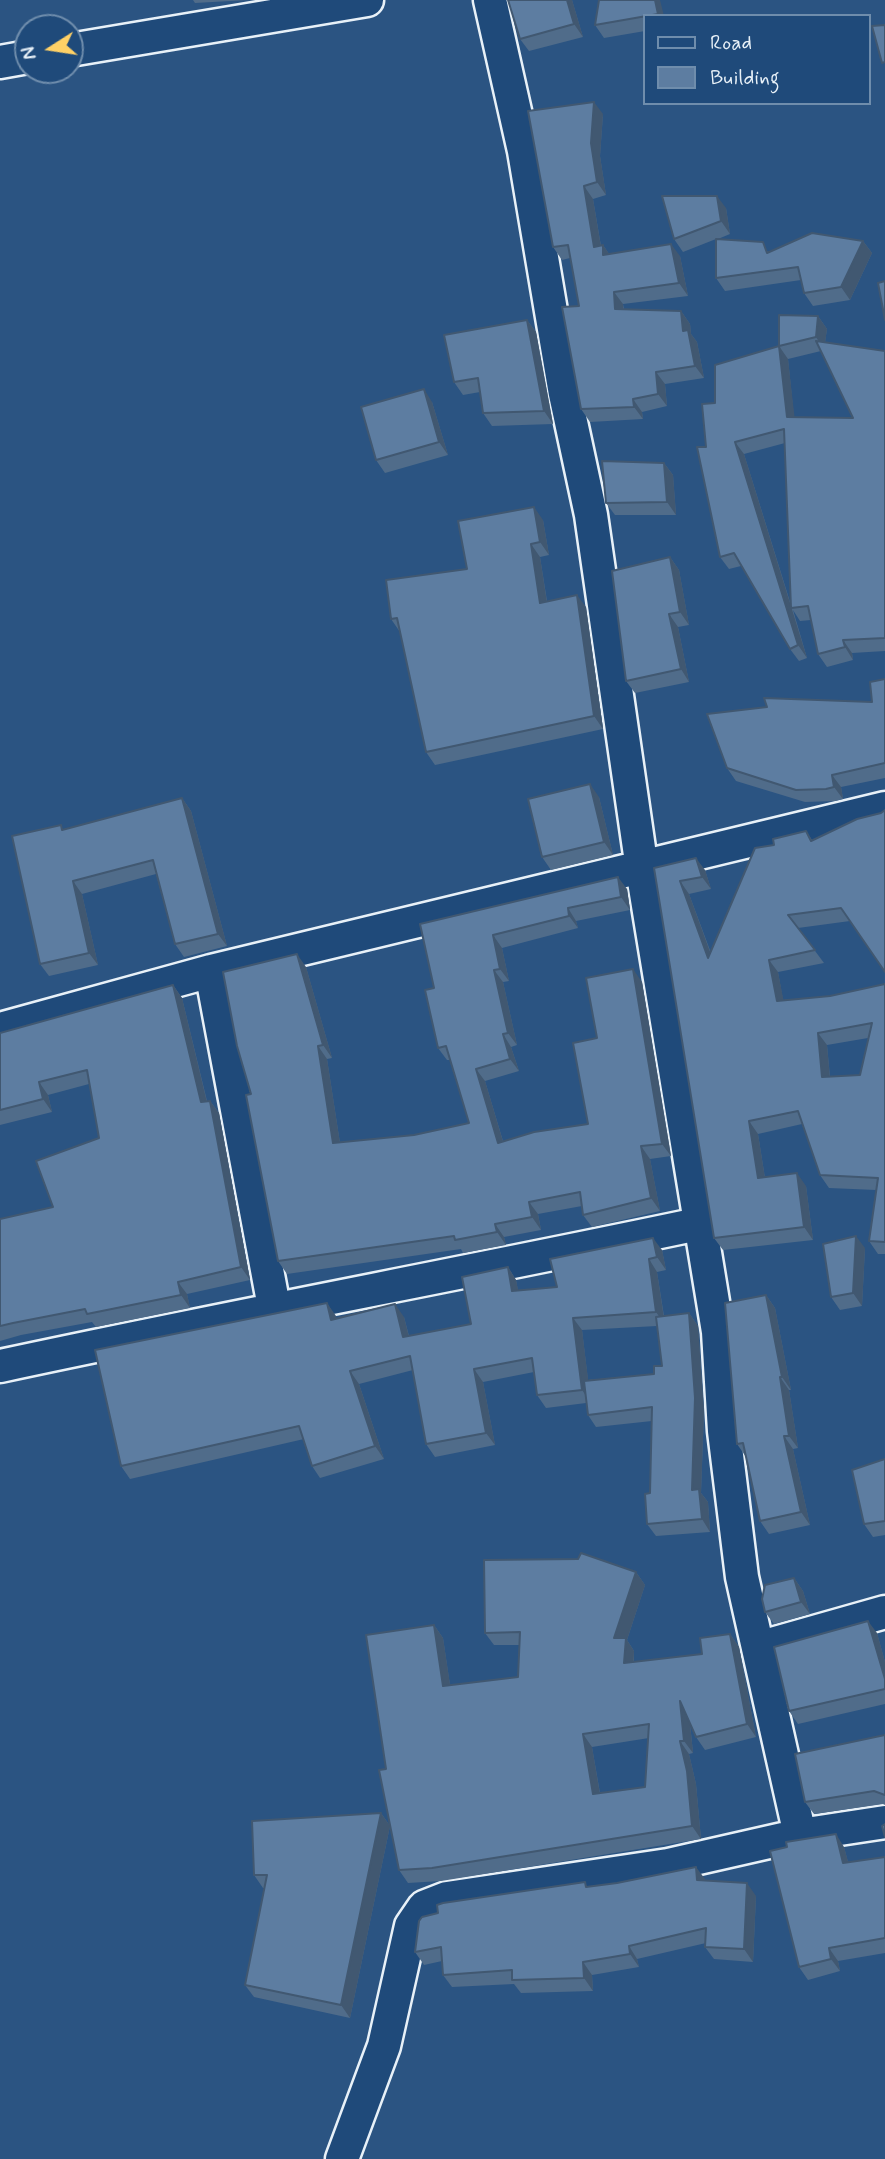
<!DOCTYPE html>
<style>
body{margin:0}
#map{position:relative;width:885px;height:2159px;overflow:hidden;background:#2b5482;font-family:Mynerve,sans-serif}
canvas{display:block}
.legend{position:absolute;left:643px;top:14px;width:228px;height:91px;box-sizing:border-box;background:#1f4a7a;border:2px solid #6f8dac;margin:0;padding:9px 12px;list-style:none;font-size:21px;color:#e8f1f8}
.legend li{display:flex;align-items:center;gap:14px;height:35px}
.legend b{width:35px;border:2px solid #6f8dac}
.north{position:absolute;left:14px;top:14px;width:70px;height:70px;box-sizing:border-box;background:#1f4a7a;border:2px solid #6f8dac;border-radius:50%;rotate:258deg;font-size:19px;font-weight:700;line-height:28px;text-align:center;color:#e8f1f8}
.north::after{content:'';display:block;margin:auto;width:24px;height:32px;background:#ffd166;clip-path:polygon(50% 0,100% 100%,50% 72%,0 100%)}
</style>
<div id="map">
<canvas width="885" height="2159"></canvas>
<ul class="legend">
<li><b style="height:9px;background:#1f4a7a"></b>Road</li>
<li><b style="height:19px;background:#5d7da1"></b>Building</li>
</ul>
<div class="north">N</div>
</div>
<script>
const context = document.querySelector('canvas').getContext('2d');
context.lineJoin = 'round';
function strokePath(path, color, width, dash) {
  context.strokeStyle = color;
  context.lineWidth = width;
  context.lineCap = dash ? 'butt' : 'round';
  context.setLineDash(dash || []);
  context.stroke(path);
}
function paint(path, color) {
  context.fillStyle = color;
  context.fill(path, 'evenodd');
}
const street = new Path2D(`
 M70,50l297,-50
 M0,62l28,-5
 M211,971l63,336
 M0,1029l211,-58 674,-163
 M0,1366c232,-50 466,-93 698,-142
 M758,1648l127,-36
 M800,1835l85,-13
 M342,2159l42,-113 27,-120 13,-19 23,-9 221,-33 132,-30 -58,-258 -18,-146 -6,-99 -76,-463 -51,-354 -26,-121 -41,-243 -34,-151`);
strokePath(street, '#e8f1f8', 37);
strokePath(street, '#1f4a7a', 32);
paint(new Path2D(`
 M193,0h55l-53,3z
 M508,0h64l11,37 -54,14 -9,-12z
 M599,0l65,16h-19v15l-41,7 -9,-13z
 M603,114l-3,42 6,39 -13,4 8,47 2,-1 6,9 71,2 8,40 -65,8 1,5 57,2 9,13 1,10 6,8 7,36 -39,6 2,22 -25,6 1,7 -53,3 -9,-13 -2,-103 -9,-48 -8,2 -9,-13z
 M726,208l4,26 -12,5 52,13 93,-11 9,12 -22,47 -37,6 -9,-13 -3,-13 -76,11 -9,-13v-39l-33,13 -9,-13z
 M818,316l9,13 -2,13 60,9v300l-33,2 1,7 -26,7 -9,-13 -7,-34 -11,1 -7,-11 14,48 -8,3 -9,-12 -49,-83 -12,3 -9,-12 -14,-110 9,-44 64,-57zM821,351l32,67 -59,-1 -6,-58zM785,443l6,162 -47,-151z
 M527,320l9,12 17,92 -61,2 -9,-13 -3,-21 -17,3 -9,-13z
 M432,402l16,53 -63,18 -9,-13z
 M664,463l9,12 3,40h-61l-9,-12z
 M543,520l6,35 -9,2 7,44 39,6 17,122 -168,36 -9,-13 -26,-120 -9,-13z
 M670,557l9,13 10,55 -11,2 11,55 -54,11 -9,-12z
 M885,679v99l-44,9 2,12 -8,2 -30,1 -69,-21 -9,-13 145,-66z
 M599,797l14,58 -62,15 -9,-13z
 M182,798l9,13 36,135 -43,11 -9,-13 -19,-70 -74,20 16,71 -49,11 -9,-12 24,-134z
 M806,831l6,9 38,81 -52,7 26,35 -46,9 5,28 47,-4 55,-12v270h-7l-9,-13 7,-51 -47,-2 -9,-13 -18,-51 -44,10 7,44 41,8 7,54 -90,10 -9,-12 -60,-370 51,2 6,19 -22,5 22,59 63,-108zM868,1038l-8,37 -30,2 -3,-32z
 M627,889l3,21 -54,11 2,7 -76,20 7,33 -6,1 14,63 -6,2 8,24 -34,10 18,60 85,-17 9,-86 45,-56 29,174 -21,3 10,52 -68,16 -9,-12 -1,-9 -44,8 3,16 -37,7 2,8 -43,8 -2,-4 -174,25 -9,-13 -27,-167 55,-127 26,91 -5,1 13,84 74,-8 55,-12 -19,-63h-3l-9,-12 -4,-60 -14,-64z
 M173,985l9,13 25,103h3l9,12 31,167 -63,14 3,14 -94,19 -4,-5 -71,13 -21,6v-122l53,-12 46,-69 -10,-54 -41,11 4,17 -52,13v-92z
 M865,1248l-3,58 -22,4 -9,-13z
 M662,1250l4,20 -9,2 7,44 25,-3 9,13 6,85 -3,82 7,9 2,30 -54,4 -9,-12 3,-31 2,-72 -56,6 -8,-12 -2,-12 -40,5 -9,-13 -3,-23 -51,10 12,63 -60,12 -9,-13 -13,-74 -54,14 25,75 -64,19 -8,-12 -8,-27 -174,40 -9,-13 206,-163 9,15 68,-1 5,19 62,-12 37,-57 8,13 2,11 39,-4zM657,1326l5,40 -8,8 -66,6 -6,-50z
 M766,1295l9,13 16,82h-2l9,58 -5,1 17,76 -41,9 -9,-13 -14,-64 -9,-13z
 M885,1459v76l-12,2 -9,-13z
 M636,1572l9,13 -18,55 7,11v11l68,-8 28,-20 9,13 17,90 -51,13 -9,-13 -6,-14 3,30 -4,1 7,30 5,55 -260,42 -33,2 -9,-13 -13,-101 48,-144 9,13 7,47 68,-8 1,-32h-25l-9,-12zM649,1738l-4,49 -45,6 -8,-46z
 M794,1578l9,13 7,23 -36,10 -9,-12z
 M877,1633l8,29v42l-87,20 -9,-13z
 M885,1735v70l-2,-1 -69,10 -9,-12z
 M381,1813l9,13 -40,192 -96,-21 -9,-12 20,-97h-2l-9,-13z
 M844,1847l4,15 37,-5v96l-47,8 2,10 -32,9 -9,-13z
 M705,1879v2l51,15 -3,66 -39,-3 -9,-12 1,-4 -69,16 2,8 -47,8 1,16 -72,2 -7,-9 -62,3 -9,-12 -1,-14 -18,4 -9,-13 174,-65z`), '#506c8a');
paint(new Path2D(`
 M567,0h5l11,37 -9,-13z
 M655,0h5l4,16h-4l-2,-2z
 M594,102l9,12 -3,42 6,39 -9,-13 -6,-39z
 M584,186l9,13 10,60 -9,-12z
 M717,196l9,12 4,26 -9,-13z
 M863,241l9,12 -22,47 -9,-13z
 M671,244l9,12 8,40 -9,-13z
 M603,245l9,13 -9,-3z
 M614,292l9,12 1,18 -9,-13z
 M681,311l9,13 1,10 6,8 7,36 -9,-12 -12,-35z
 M818,316l9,13 -3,21 -8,-13z
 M527,320l9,12 17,92 -9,-13z
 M779,346l9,13 8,71 -9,-13z
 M656,372l9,12 2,22 -9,-12z
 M424,389l8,13 16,53 -9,-13z
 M633,399l9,13 1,7 -9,-12z
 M735,442l9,12 63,204 -9,-13z
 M664,463l9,12 3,40 -9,-13z
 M534,507l9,13 6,35 -9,-13z
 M531,544l9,13 9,59 -9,-13z
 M670,557l9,13 10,55 -9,-13z
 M577,595l9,12 17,122 -9,-13z
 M669,614l9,13 11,55 -8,-13z
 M843,640l9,13 1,7 -8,-13z
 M832,775l9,12 2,12 -9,-12z
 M590,784l9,13 14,58 -9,-13z
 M182,798l9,13 36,135 -9,-12z
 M696,858l9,12 6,19 -9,-12z
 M618,877l9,12 3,21 -9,-13z
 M73,881l9,13 16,71 -9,-12z
 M680,881l9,13 28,77 -9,-13z
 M568,908l8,13 2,7 -9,-12z
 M493,935l9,13 7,33 -9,-12z
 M297,954l9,13 26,91 -9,-13z
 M769,960l9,12 8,41 -9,-12z
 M633,969l9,13 29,174 -9,-12z
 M494,970l9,12 14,63 -9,-12z
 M173,985l9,13 28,117 -9,-13z
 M818,1033l9,12 4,45 -9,-13z
 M503,1034l8,13 8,24 -9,-12z
 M318,1046l9,13 15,97 -9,-13z
 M476,1069l9,12 22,74 -9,-12z
 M39,1082l9,13 4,17 -9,-13z
 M210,1101l9,12 31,167 -9,-13z
 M749,1121l9,13 9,57 -9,-13z
 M641,1146l9,13 10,52 -9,-13z
 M797,1173l9,13 7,54 -9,-13z
 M529,1202l9,12 3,16 -9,-13z
 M495,1224l9,13 2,8 -9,-13z
 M856,1236l9,12 -3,58 -9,-13z
 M653,1238l9,12 4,20 -9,-13z
 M649,1259l8,13 8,53 -9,-13z
 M508,1267l8,13 5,24 -9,-13z
 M178,1282l9,12 3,14 -9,-13z
 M766,1295l9,13 16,82 -9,-13z
 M327,1303l9,13 3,17 -8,-13z
 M395,1304l9,13 8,32 -9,-12z
 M689,1313l9,13 6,85 -3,82 7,9 2,30 -8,-13 -10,-29z
 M573,1318l9,12 9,73 -9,-13z
 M474,1369l9,13 12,63 -9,-12z
 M350,1371l9,13 25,75 -9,-13z
 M780,1377l9,13 9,58 -9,-12z
 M784,1436l9,13 17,76 -9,-13z
 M636,1572l9,13 -18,55 7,11 -1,25 -9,-13 -10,-25z
 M794,1578l9,13 7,23 -9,-12z
 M868,1621l9,12 8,29v17z
 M434,1625l9,13 9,60 -9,-12z
 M730,1634l9,13 17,90 -9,-13z
 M680,1701l9,13 4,39 -9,-12z
 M583,1734l9,13 10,59 -9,-12z
 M680,1741l9,13 7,30 5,55 -9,-13z
 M381,1813l9,13 -40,192 -9,-13z
 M836,1834l8,13 8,29 -9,-13z
 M696,1867l9,12 1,14 -9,-13z
 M747,1883l9,13 -3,66 -9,-13z
 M629,1946l8,13 2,8 -9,-13z
 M829,1948l9,13 2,10 -9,-12z
 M583,1962l9,13 1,16 -9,-13z`), '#415871');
const building = new Path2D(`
 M508,0h59l7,24 -54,15z
 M599,0h56l3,14 -63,11z
 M885,25v37l-3,1 -10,-37z
 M594,102l-3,41 6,39 -13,4 10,61 9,-2v10l68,-11 8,39 -65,9 1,17 66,2 2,20 5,-1 7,36 -39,6 2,22 -25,5 1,8 -53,2 -19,-102 17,-1 -11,-61 -15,2 -25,-136z
 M662,196h55l4,25 -47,18z
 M812,233l51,8 -22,46 -37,6 -6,-26 -82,11v-39l47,3 4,11z
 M885,281v39l-7,-37z
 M779,315l39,1 -2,21 -37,9z
 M527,320l17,91 -61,2 -5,-35 -24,4 -10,-47z
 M816,341l69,10v287l-42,2 2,7 -27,7 -10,-48 -17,2 -7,-179 -49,13 63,203 -8,4 -56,-96 -14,4 -23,-110h9l-4,-43 13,-1v-38l64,-19 8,71 66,1z
 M424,389l15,53 -63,18 -15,-53z
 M602,461l62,2 3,39 -61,1z
 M534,507l6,35 -9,2 9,59 37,-8 17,121 -168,36 -29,-134 -6,1 -5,-39 81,-11 -9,-48z
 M670,557l10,55 -11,2 12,55 -55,12 -14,-110z
 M885,679v84l-53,12 2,12 -8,2 -30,1 -69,-22 -20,-54 60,-7 -3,-9 108,4 -2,-20z
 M590,784l14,58 -62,15 -14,-58z
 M182,798l36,136 -43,10 -22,-84 -80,21 16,72 -49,11 -28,-128 49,-11 1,5z
 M885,810v162l-44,-64 -53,7 27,35 -46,10 8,41 53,-5 55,-12v258l-16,-1 9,-63 -58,-3 -22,-64 -49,10 9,57 39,-5 7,54 -90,11 -60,-370 42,-10 6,19 -22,4 28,77 47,-110 19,-3 -1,-6 33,-8 5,10 46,-22 24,-6zM872,1023l-12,52 -38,2 -4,-44z
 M618,877l3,20 -53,11 1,8 -76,19 7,34 -6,1 14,63 -5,1 7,25 -34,10 22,74 36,-11 54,-8 -15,-81 24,-5 -11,-60 47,-9 29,175 -21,2 10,52 -68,17 -3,-23 -51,10 3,15 -37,7 2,8 -42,8 -1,-4 -176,25 -32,-166 5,-1 -14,-48 -14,-74 74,-18 26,91 -5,1 15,97 81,-8 55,-12 -23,-77 -8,2 -13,-58 9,-2 -14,-64z
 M173,985l28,117 9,-1 31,166 -63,15 3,13 -94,19 -2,-5 -72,14 -13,3v-107l53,-12 -17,-46 63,-23 -12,-68 -48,12 4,17 -43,11v-77z
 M856,1236l-3,57 -22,4 -8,-53z
 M653,1238l4,19 -8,2 7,53 -83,6 9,72 -45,5 -5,-37 -58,11 12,64 -60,11 -16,-88 -60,15 25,75 -63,20 -13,-40 -178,40 -26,-116 232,-47 4,17 64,-16 8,33 68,-13 -9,-47 46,-10 4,24 45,-4 -7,-28z
 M766,1295l16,82h-2l9,59h-5l17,76 -41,9 -17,-78 -6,1 -12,-141z
 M689,1313l6,85 -3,92 7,-1 3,30 -55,5 -2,-30 5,-1 2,-86 -64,8 -4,-34 70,-7v-8h8l-6,-49z
 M885,1459v62l-21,3 -12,-54z
 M581,1553l55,19 -22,66h12l-2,25 78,-9 -2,-16 30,-4 17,90 -51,13 -16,-36 4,40h-4l7,30 5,55 -260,42 -33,2 -20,-100 7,-1 -20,-134 68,-10 9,61 75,-9 2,-45 -35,1 -1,-73 94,-1zM649,1724l-4,63 -52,7 -10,-60z
 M794,1578l7,24 -36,10 -3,-13 3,-14z
 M868,1621l17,58v10l-96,22 -15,-64z
 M885,1735v60l-11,-4 -69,11 -10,-48z
 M381,1813l-40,192 -96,-20 22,-110h-13l-2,-54z
 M885,1824v13l-3,-11z
 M836,1834l7,29 42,-6v81l-56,10 2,11 -32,8 -29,-116 17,-4 -1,-5z
 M696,1867l1,13 50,3 -3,66 -39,-2 1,-19 -77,18 1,8 -47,8 1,16 -72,2v-10l-69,5 -2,-28 -26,5 4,-31 3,-4 16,-4 -1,-8 6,-2 142,-21 1,5 31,-4z`);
paint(building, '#5d7da1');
strokePath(building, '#415871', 2);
</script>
